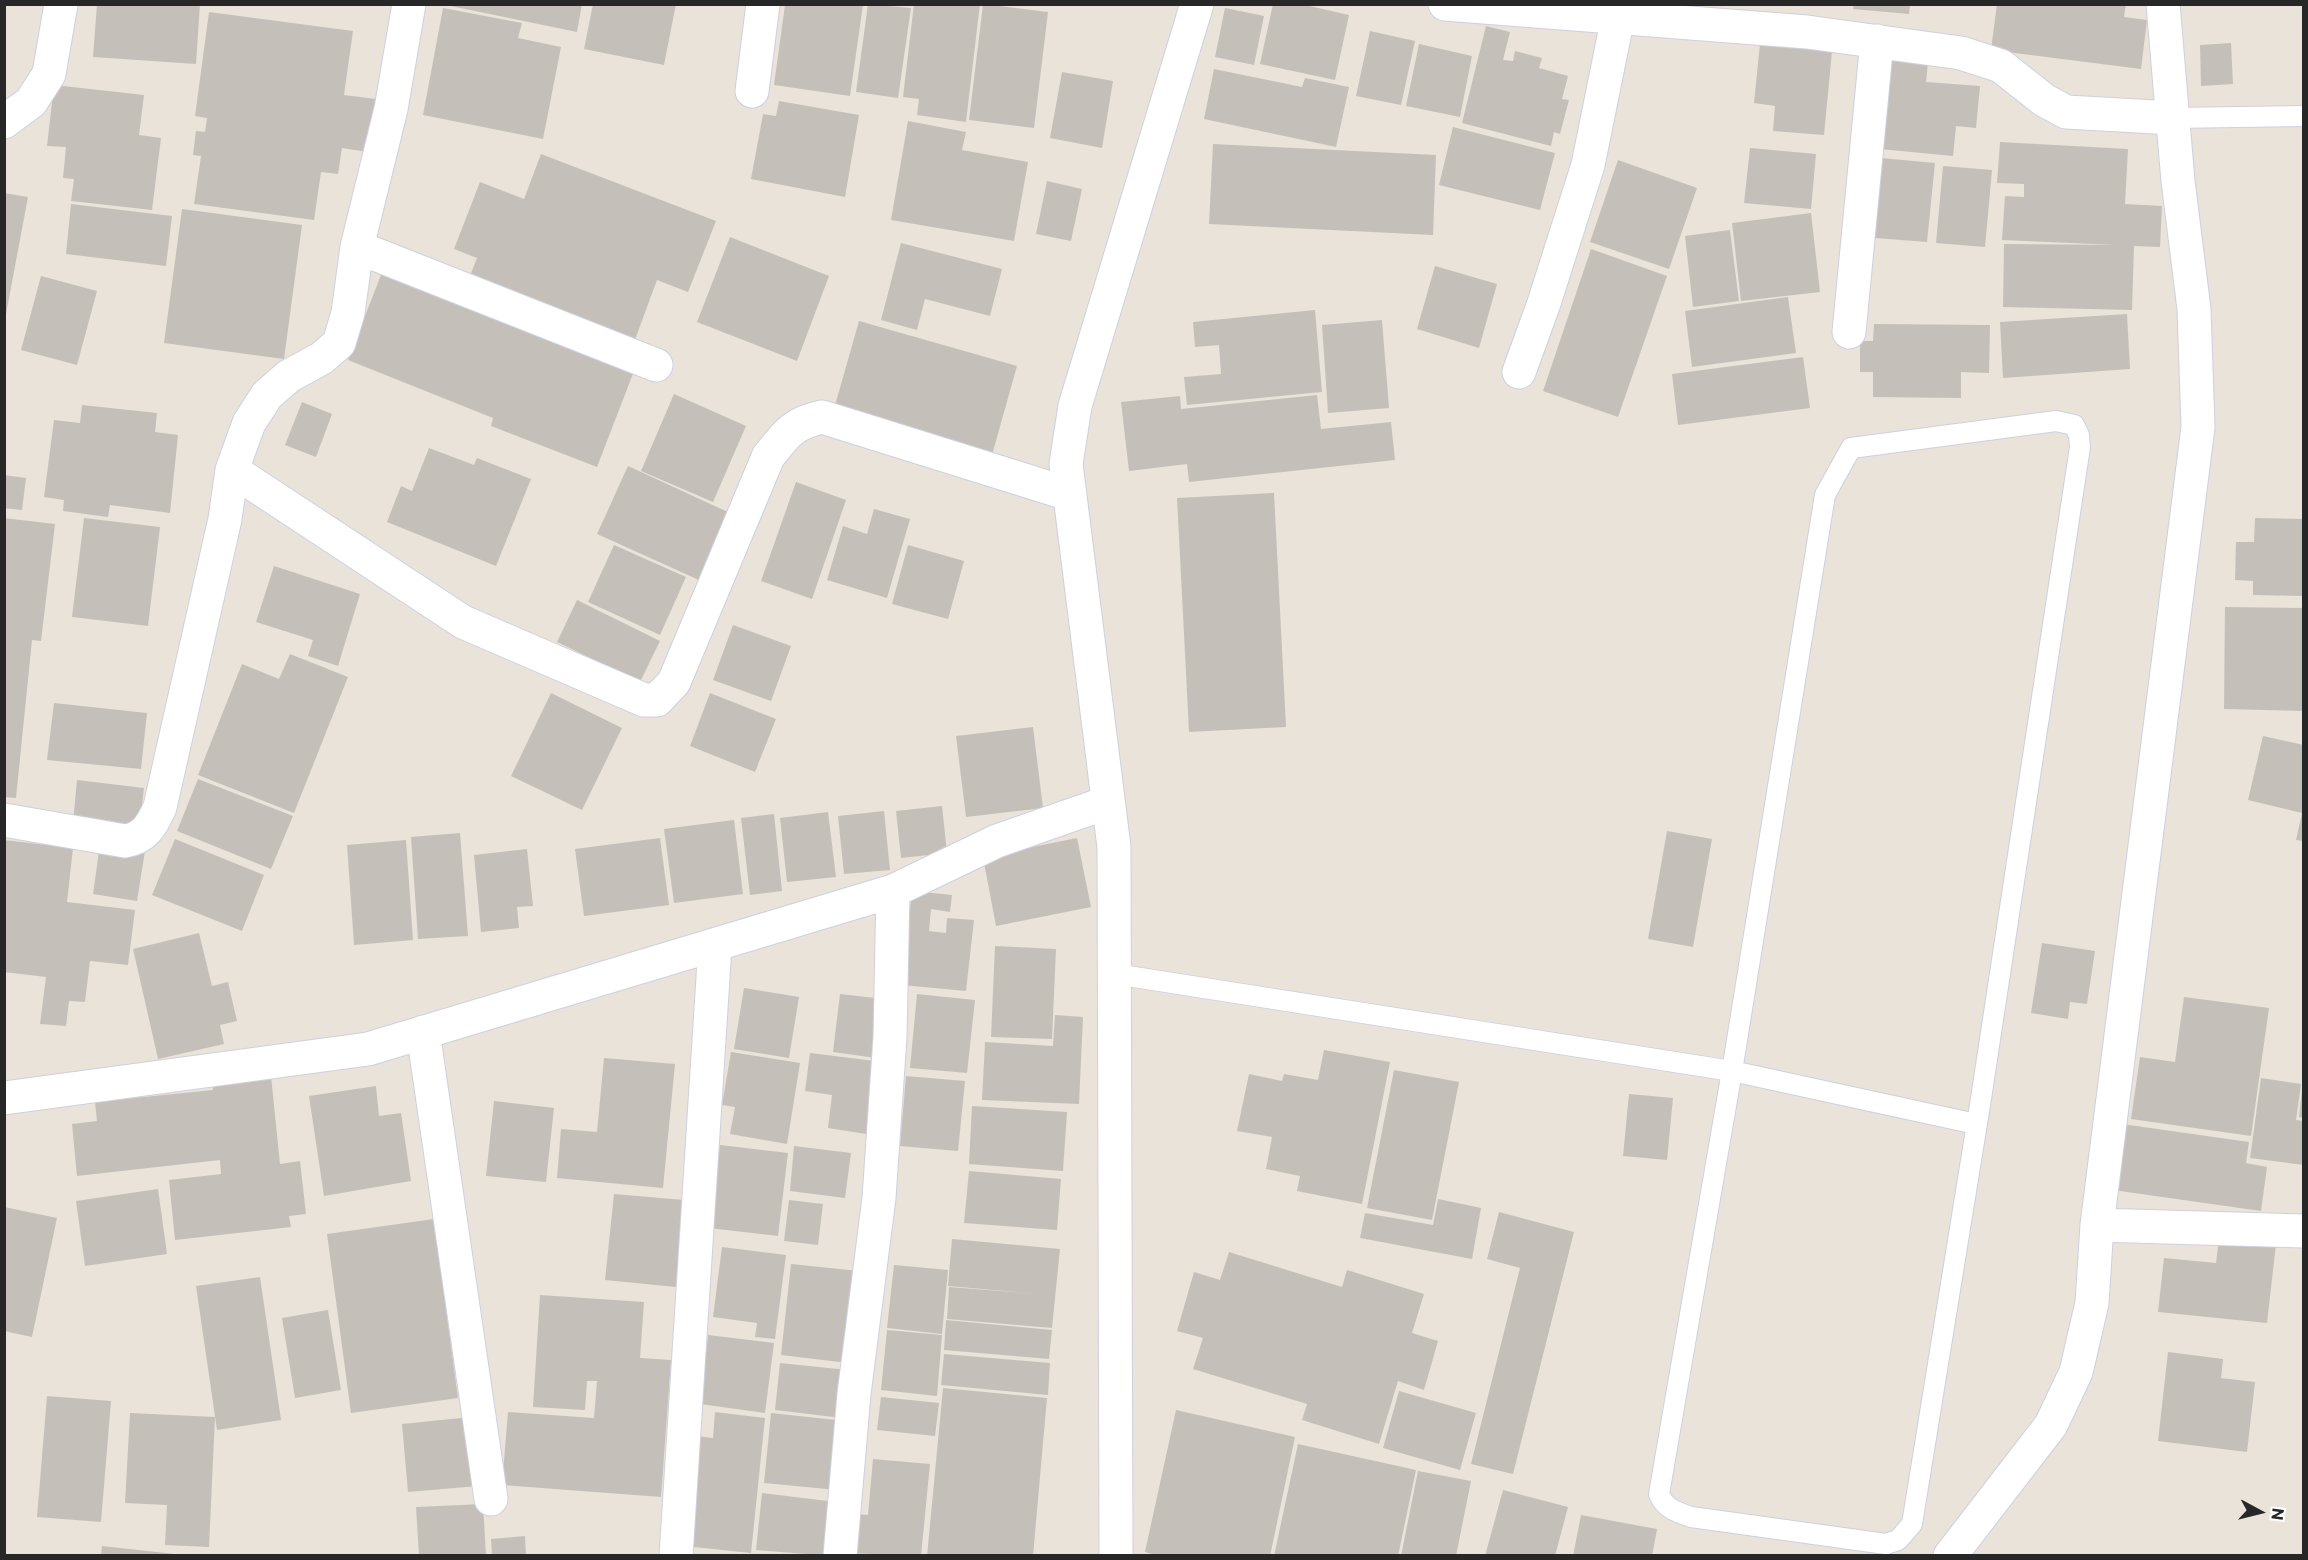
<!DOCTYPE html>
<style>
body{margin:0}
#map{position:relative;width:2308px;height:1560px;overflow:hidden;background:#e9e3d9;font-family:Commissioner,sans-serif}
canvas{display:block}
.frame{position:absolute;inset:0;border:6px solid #272727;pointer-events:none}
.north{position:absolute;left:2230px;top:1482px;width:60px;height:60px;-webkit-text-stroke:4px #fff;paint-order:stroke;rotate:97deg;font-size:16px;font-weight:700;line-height:24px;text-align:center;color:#272727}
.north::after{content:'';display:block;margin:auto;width:21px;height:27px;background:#272727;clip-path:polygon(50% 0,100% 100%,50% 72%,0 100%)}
</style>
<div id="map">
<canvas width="2308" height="1560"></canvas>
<div class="frame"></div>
<div class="north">N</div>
</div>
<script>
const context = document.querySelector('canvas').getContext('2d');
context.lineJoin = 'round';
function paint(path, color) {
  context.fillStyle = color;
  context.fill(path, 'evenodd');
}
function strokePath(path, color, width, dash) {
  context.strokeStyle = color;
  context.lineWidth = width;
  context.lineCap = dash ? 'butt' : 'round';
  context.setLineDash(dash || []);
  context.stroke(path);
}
paint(new Path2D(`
 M97,4h103l-4,60 -103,-7z
 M441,4h141l-5,28z
 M593,4h83l-12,61 -80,-16z
 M868,4l43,4 -13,90 -42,-6z
 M914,4h66l-14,118 -49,-7 2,-16 -16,-2z
 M983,4l65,8 -14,116 -65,-8z
 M1273,4h28l48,11 -14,65 -75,-16z
 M1854,4h56l-1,10 -56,-5z
 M1997,4h129l-2,13 23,3 -6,49 -150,-19z
 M785,5h78l-13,91 -76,-11z
 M443,8l79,15 -4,15 43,9 -18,92 -120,-24z
 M1225,8l39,8 -10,49 -39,-8z
 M209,12l144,19 -9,64 32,4 -8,53 -26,-4 -4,26 -17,-2 -7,48 -120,-16 7,-48 -8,-1 3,-24 9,1 2,-14 -12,-2z
 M1486,26l24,6 -7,28 10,1 2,-10 27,7 -3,10 29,8 -6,23 7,1 -9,34 -6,-2 -3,14 -89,-23z
 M1370,31l45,10 -14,64 -45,-9z
 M1761,34l72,7 -9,94 -51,-4 2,-25 -21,-3z
 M2231,43l2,41 -32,2 -1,-41z
 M1419,44l53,12 -12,61 -54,-11z
 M1889,50l40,3 -3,29 54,4 -4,42 -20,-2 -3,30 -73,-7z
 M1214,69l88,18 3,-9 44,9 -13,60 -132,-28z
 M1062,72l51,9 -11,67 -52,-10z
 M54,85l90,10 -5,40 22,3 -9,72 -81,-9 3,-22 -11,-1 3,-31 -19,-1z
 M779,101l80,14 -14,82 -94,-18 12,-65 13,2z
 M908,121l58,11 -4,18 66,12 -14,79 -123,-21z
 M1453,127l102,26 -15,57 -101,-25z
 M2000,142l128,7 -3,55 37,2 -2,41 -26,-1 -2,64 -129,-3 1,-63 112,1 -114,-5 3,-44 19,1v-13l-27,-1z
 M1213,144l223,11 -3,80 -224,-11z
 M1750,148l66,6 -5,55 -67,-6z
 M541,154l175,67 -28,71 -31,-12 -24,65 -165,-64 9,-23 -23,-9 26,-67 44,17z
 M1881,158l54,5 -8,79 -52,-4z
 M1618,160l79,28 -28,81 -79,-27z
 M1943,166l49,4 -7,77 -49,-4z
 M1047,181l35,8 -11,52 -35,-7z
 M4,193l24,4 -22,117h-2z
 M71,204l101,12 -6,50 -100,-12z
 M182,209l120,16 -18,134 -120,-16z
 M1811,213l9,79 -79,9 -9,-78z
 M1730,230l9,71 -46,6 -8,-71z
 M730,237l99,39 -32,85 -100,-39z
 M901,243l101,26 -12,47 -65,-17 -8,31 -36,-10z
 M1591,249l76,27 -49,141 -75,-26z
 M1435,266l62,18 -18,64 -62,-19z
 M384,267l252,99 -39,101 -106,-41 2,-8 -145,-58z
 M41,276l56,15 -20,74 -56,-15z
 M1788,297l8,56 -104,14 -7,-56z
 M1315,310l7,82 -135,13 -3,-28 37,-3 -2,-29 -24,2 -2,-25z
 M2127,314l3,55 -127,9 -3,-56z
 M1382,320l7,88 -61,5 -6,-88z
 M859,321l158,45 -25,89 -158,-46z
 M1874,324l116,1 -1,48 -28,-1v26l-88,-1v-25h-13v-31h13z
 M1803,357l7,51 -132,17 -6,-51z
 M674,394l72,32 -33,76 -72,-31z
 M1317,395l4,34 70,-7 4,38 -206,22 -2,-18 -58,7 -8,-69 59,-6 1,13z
 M302,402l30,12 -16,43 -31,-12z
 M82,405l75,8 -2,19 23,3 -8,78 -60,-8 -2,12 -45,-6 1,-11 -20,-3 10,-77 26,3z
 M429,448l45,17 3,-7 54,21 -35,87 -109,-44 14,-36 11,5z
 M628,466l102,47 -31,67 -102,-46z
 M4,475l22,3 -4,32 -18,-2z
 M796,482l50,18 -34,99 -51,-18z
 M1274,493l12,234 -97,5 -12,-234z
 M874,509l36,10 -23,79 -60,-18 16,-54 24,8z
 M4,518l51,6 -14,117 -9,-1 -16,158 -12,-1z
 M84,518l76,9 -12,99 -76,-9z
 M2255,518l49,1v77l-51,-1v-14l-18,-1 1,-38h18z
 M614,545l72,32 -26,58 -72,-33z
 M908,545l56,16 -16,58 -56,-15z
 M274,566l86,28 -22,72 -30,-10 5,-16 -57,-18z
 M577,600l83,41 -20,41 -83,-40z
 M2225,607l79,1v103l-80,-2z
 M733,625l58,21 -20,55 -58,-21z
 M290,654l58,23 -54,136 -96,-38 44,-111 37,15z
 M551,693l71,35 -40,82 -71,-34z
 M710,693l66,26 -21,53 -65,-26z
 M54,703l93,10 -6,56 -94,-9z
 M1033,727l10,81 -77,9 -10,-81z
 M2263,736l41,9v96l-8,-1 6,-27 -54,-13z
 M198,779l95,37 -22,53 -94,-38z
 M77,780l67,8 -5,43 -66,-8z
 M942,806l5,47 -46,5 -5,-47z
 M884,811l6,59 -46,4 -6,-58z
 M828,812l8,65 -49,5 -7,-64z
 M774,814l8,77 -32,4 -9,-77z
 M734,820l9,74 -69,9 -10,-74z
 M1667,831l45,8 -19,108 -45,-8z
 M460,833l8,103 -50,3 -7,-102z
 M660,838l9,67 -85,11 -9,-67z
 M1077,838l14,69 -95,19 -13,-69z
 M175,839l89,36 -22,56 -90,-36z
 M4,840l69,8 -6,54 68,8 -7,55 -38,-4 -5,41 -16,-1 -3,25 -26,-2 6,-47 -42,-5z
 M406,840l7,100 -59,5 -7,-100z
 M100,844l45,7 -8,50 -44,-7z
 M527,849l6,57 -16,1 2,21 -38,4 -7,-77z
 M912,891l40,4 -2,17 -19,-3 -2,22 17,2 1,-15 27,2 -8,71 -64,-6z
 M199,933l13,53 16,-4 9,39 -17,4 4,19 -66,15 -25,-110z
 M2042,943l53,8 -8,53 -17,-2 -2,17 -37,-6z
 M995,946l61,3 -4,90 -61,-2z
 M744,988l55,9 -10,61 -55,-9z
 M840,994l44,5 -8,59 -43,-6z
 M917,994l58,6 -8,73 -57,-5z
 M2184,997l85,11 -18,128 -120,-17 9,-62 35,5z
 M1055,1015l28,2 -4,87 -97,-4 3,-58 68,4z
 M1324,1050l66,12 -28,142 -65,-13 3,-15 -34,-7 6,-32 -35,-6 12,-57 33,7 2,-7 34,6z
 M731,1052l69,11 -13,81 -57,-10 5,-27 -13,-2z
 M810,1053l65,8 -9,73 -38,-6 4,-33 -27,-4z
 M604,1058l71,6 -12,124 -106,-10 4,-49 36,3z
 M1394,1070l65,12 -27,138 -65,-12z
 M271,1076l9,88 20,-3 6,53 -17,2 2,11 -116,13 -6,-60 52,-6 -1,-14 -143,16 -5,-52 25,-3 -2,-19 118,-12 -1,-8z
 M906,1076l59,5 -7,70 -58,-5z
 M2261,1078l40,6 -5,36 8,1v44l-54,-7z
 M376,1086l3,30 22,-3 10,68 -87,15 -15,-100z
 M2302,1090h2v28l-5,-1z
 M1629,1094l44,4 -6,62 -44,-4z
 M494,1101l60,7 -8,74 -60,-6z
 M972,1106l95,6 -4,59 -94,-7z
 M2122,1124l127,18 -3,21 21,4 -6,44 -148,-21z
 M720,1145l68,8 -10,83 -69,-8z
 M794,1146l57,7 -6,45 -55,-7z
 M969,1171l92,8 -4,51 -93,-7z
 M158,1189l9,65 -82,12 -9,-65z
 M614,1194l70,6 -8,87 -71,-7z
 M1438,1199l43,9 -9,51 -112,-21 5,-25 68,12z
 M789,1200l34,4 -5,41 -34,-4z
 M4,1207l53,11 -25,119 -28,-6z
 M1499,1212l75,20 -61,242 -42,-10 49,-196 -33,-9z
 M434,1219l24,179 -107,15 -24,-179z
 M952,1239l108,10 -8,79 -105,-9 2,-32 90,7 -91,-8z
 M2219,1239l57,5 -9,79 -109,-11 6,-54 52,5z
 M722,1247l64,8 -11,84 -20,-2 2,-14 -44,-6z
 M1229,1252l113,35 5,-17 77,24 -12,39 26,8 -14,49 -26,-9 -19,63 -77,-24 5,-16 -114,-35 10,-31 -26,-7 17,-59 26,8z
 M791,1264l68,7 -11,92 -67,-8z
 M894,1265l54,5 -6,64 -55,-6z
 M260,1277l21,143 -64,10 -21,-144z
 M540,1295l104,7 -4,56 31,2 -10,137 -159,-12 6,-73 86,6 3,-37h-10l-2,29 -52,-3z
 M328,1310l13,80 -46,8 -13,-80z
 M946,1320l106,10 -3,29 -105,-9z
 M887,1330l55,5 -5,61 -56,-6z
 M708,1335l66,8 -9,70 -65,-9z
 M2168,1352l55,7 -2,19 34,4 -8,70 -89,-11z
 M944,1354l106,9 -2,32 -107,-10z
 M780,1363l68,7 -6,48 -67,-8z
 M943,1388l104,10 -14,158h-106z
 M1399,1391l77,22 -16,57 -77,-22z
 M47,1396l64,5 -10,121 -64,-5z
 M881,1397l58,6 -4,33 -58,-6z
 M1176,1410l119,27 -25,119h-111l-14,-4z
 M715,1412l50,6 -14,135 -67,-7 12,-110 17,2z
 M130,1413l85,4 -6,130 -44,-2 2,-40 -42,-2z
 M771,1413l74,8 -8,69 -73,-7z
 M471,1417l7,69 -70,6 -6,-68z
 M1298,1444l118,26 -18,86h-124z
 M873,1459l57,5 -9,92 -75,-3 3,-39 19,1z
 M1418,1471l53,10 -15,75h-55z
 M1503,1490l65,17 -13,49h-70z
 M762,1493l74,9 -6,54 -74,-6z
 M483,1504l3,52h-67l-3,-49z
 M1581,1515l76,14 -5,27h-79z
 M525,1536l1,20h-34l-1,-17z
 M102,1546l73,8v2h-74z`), '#c4c0b9');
const lane = new Path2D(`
 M2173,118l131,-2
 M2056,421l18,4 5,10 1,12 -100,658 -68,419 -14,16 -12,4 -195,-27c-14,-5 -26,-8 -32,-23l73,-423 93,-576 26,-47z
 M1115,974l617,97 244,53`);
const street = new Path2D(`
 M1445,4l362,28 154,21 40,13 43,34 22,12 107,6
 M752,91l11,-87
 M4,122l27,-20 18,-28 12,-70
 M357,247l299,118
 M1849,332l28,-291
 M1519,372l25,-69 44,-138 30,-148
 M232,470l231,152 181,78h13l17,-18 94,-225c18,-23 25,-34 54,-40l247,77
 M4,820l121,21c20,-3 27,-16 35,-34l65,-288 7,-49 17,-47 18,-28 22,-19 33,-18 17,-15 9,-30 9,-66 34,-138 18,-105
 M423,1032l68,467
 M4,1098l364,-49 525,-158 104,-50 109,-38
 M2097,1225l207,6
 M676,1556l39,-610
 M840,1556l14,-162 25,-196 11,-161 3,-146
 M1950,1556l101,-131 25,-53 16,-69 5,-78 101,-798 -4,-118 -16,-128 -15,-177`);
const secondary = new Path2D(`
 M1116,1556l-2,-709 -48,-383 9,-58 122,-402`);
strokePath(lane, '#ced0df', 22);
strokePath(street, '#ced0df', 35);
strokePath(secondary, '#ced0df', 35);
strokePath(lane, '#fff', 20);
strokePath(street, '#fff', 33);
strokePath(secondary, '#fff', 33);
</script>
